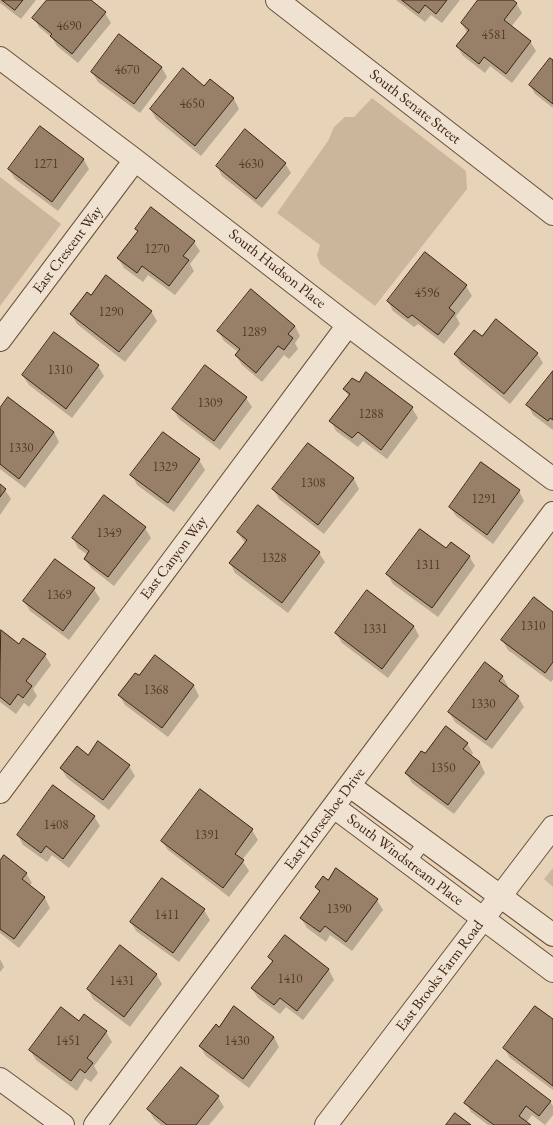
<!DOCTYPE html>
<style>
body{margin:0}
canvas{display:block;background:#e7d3b7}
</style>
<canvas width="553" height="1125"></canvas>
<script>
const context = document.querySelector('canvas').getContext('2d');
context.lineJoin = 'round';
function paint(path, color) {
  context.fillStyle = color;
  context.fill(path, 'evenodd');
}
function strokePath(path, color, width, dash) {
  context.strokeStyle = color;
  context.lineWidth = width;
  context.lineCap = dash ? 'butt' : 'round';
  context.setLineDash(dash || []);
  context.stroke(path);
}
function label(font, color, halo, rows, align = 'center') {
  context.font = font + ' "EB Garamond",serif';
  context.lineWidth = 3.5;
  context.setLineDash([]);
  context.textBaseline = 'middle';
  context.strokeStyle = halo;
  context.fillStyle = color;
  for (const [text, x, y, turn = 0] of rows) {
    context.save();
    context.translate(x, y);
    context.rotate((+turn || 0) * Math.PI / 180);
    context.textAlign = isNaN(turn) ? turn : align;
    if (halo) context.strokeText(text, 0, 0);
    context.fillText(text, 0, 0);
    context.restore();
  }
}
paint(new Path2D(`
 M372,98l94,73 1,18 -92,117 -55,-42 -3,-9 3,-10 -43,-32 51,-72 6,-14 11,-10h9z
 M0,177l61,47 -61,82z
 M553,868v19l-9,-8z`), '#cbb59b');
paint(new Path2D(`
 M0,0h36l-15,19 -21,-16z
 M48,0h41l16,13 6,10 -33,40 -21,-17 -5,-8 -13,-11 -5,-9z
 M396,0h64l-18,23 -11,-8 -6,7z
 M480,0h32l4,3 6,10 -11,14 19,14 6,10 -24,32 -22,-17 -5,7 -22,-17 -6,-10 10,-13 -5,-10z
 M119,36l43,32 5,9 -27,36 -42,-31 -6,-10z
 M553,61v47l-18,-14 -5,-9z
 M210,80l24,19 5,10 -38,47 -45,-37 -5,-9 53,-23z
 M84,160l5,9 -31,42 -43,-32 -6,-10z
 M285,163l6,10 -29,35 -40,-32 -5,-10z
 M136,229l58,13 6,9 -10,13 4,7 -19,24 -27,-20 -5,7 -19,-14 -6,-10 20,-26z
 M466,286l6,10 -16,20 4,8 -16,20 -26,-20 -4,3 -21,-16 -5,-10z
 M151,311l6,10 -32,41 -48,-38 -6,-10z
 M295,326l5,10 -5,7 3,6 -9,10 -5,-4 -22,27 -20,-17 -6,-10 2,-3 -14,-11 -6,-10z
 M482,338l55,15 6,10 -33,41 -49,-40 -6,-10z
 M98,366l6,10 -32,42 -43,-33 -6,-9z
 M553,372v58l-20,-15 -5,-10z
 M366,374l46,34 6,10 -31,41 -24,-18 -5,6 -22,-16 -5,-10 18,-24 -5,-8 15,-5z
 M246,398l6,9 -32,43 -41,-31 -6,-10z
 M0,409l54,23 5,10 -34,46 -25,-19z
 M163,433l36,27 6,10 -31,42 -37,-27 -5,-10z
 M308,444l46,35 5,10 -35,45 -45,-35 -6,-10z
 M0,486l5,4 6,9 -11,16z
 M519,491l5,10 -31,43 -37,-28 -6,-9z
 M145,528l6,10 -37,48 -23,-18 -6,-9 3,-4 -10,-7 -5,-10z
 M238,533l81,20 6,9 -37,51 -53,-40 -5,-10 15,-20z
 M469,556l6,10 -37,51 -45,-33 -6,-10z
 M94,589l6,10 -31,41 -39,-29 -6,-10z
 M553,613v66l-2,3 -43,-32 -5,-9z
 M414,626l5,10 -31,42 -46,-35 -6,-10z
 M1,632l18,13 5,-6 21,16 6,10 -18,24 4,7 -8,11 -5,-4 -8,11 -16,-12z
 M155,656l39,30 5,10 -31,41 -43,-32 -6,-10 20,-18z
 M502,676l6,10 -2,2 12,9 6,10 -32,42 -37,-27 -6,-10z
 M467,743l6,10 -2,3 9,7 5,10 -31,41 -42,-31 -6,-10 19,-18z
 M88,756l41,10 6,10 -26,34 -42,-32 -6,-10z
 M94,816l6,10 -31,42 -17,-13 -5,7 -24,-17 -5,-10z
 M252,830l6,10 -16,20 7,11 -20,26 -61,-47 -6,-9z
 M0,863l26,10 6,10 -3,3 16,12 5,10 -31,40 -19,-15z
 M162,879l42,31 6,10 -31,42 -43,-31 -5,-9z
 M328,881l49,19 6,10 -31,41 -22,-16 -4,7 -19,-14 -6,-10 19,-25 -4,-6z
 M285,937l44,33 5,10 -31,40 -17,-13 -6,7 -22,-16 -6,-9 20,-27 -2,-5z
 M0,959l4,8 -4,5z
 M156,974l6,10 -32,43 -37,-28 -5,-10z
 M84,1015l22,17 6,10 -18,24 4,7 -7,9 -6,-4 -8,13 -41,-31 -6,-10 49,-28z
 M553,1020v70l-43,-32 -6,-10z
 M219,1028l55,9 5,10 -30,41 -43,-32 -6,-10z
 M182,1068l36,29 6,10 -15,18h-48l-7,-6 -6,-10z
 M550,1101l3,5v9l-8,10 -13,-10 -6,8 3,2h-41l-17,-13 -5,-9z`), '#0003');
const building = new Path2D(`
 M2,0h21l-8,10z
 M47,0h44l15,12 -34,42 -22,-18 2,-2 -20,-16z
 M402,0h45l-11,14 -11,-9 -6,8z
 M478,0h35l4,3 -13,17 27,21 -25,33 -22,-17 -5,7 -23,-18 13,-16 -8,-7z
 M119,34l43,33 -28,37 -43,-32z
 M550,58l3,2v44l-24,-19z
 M183,68l21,18 6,-7 24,19 -39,48 -45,-37z
 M40,126l44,33 -32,43 -44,-33z
 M245,129l41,34 -30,36 -40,-33z
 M151,207l44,34 -12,15 6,4 -20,26 -27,-20 -5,7 -20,-15 21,-27 -3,-2z
 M425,252l42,33 -18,23 6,5 -17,22 -26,-20 -4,3 -21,-17z
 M106,275l46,36 -33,41 -49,-38 17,-22 4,3z
 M251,289l44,37 -7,8 5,4 -9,12 -6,-4 -22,27 -21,-18 5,-6 -23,-18z
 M496,319l42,34 -34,41 -50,-40 20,-24 8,6z
 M54,332l45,33 -33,44 -44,-34z
 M205,365l42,32 -33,44 -42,-32z
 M553,371v49l-3,-2 -2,3 -22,-16z
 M366,372l47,35 -32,43 -23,-18 -6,6 -23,-17 21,-27 -7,-5 9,-11 7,4z
 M8,397l46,35 -35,47 -19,-15v-56z
 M163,432l37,27 -32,44 -38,-28z
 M308,443l46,35 -36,47 -46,-36z
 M481,462l39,28 -33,45 -38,-28z
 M0,484l6,5 -6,8z
 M104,495l42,32 -38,50 -24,-18 5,-8 -17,-13z
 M258,505l62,47 -38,51 -53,-40 18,-23 -10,-8z
 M420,529l26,19 5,-6 19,14 -38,52 -46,-34z
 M55,559l40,29 -32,43 -40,-30z
 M367,590l47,36 -32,43 -47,-36z
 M534,597l19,15v50l-8,11 -44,-33z
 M1,630l18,14 4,-6 23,16 -20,27 6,5 -9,12 -5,-4 -8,11 -10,-8z
 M155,655l39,30 -32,43 -44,-33 17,-22 4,2z
 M485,662l18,14 -4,5 20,15 -33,44 -38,-28z
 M446,726l22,17 -5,6 17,13 -32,43 -43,-32 16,-22 4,2z
 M98,741l32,24 -27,35 -43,-32 17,-22 11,9z
 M53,785l42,31 -32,43 -17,-13 -5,7 -24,-18z
 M200,789l53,40 -18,25 9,6 -21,28 -62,-47z
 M4,855l23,18 -5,6 23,18 -31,42 -14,-10v-68z
 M336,868l42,31 -32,43 -21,-16 -5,6 -20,-14 20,-27 -5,-4 8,-11 5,4z
 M162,878l43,31 -32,44 -43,-31z
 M285,935l44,34 -32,42 -17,-13 -6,7 -23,-17 22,-27 -5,-4z
 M120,945l37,29 -33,43 -37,-28z
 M234,1006l40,31 -31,42 -44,-33 17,-22 3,3z
 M535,1006l18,13v67l-50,-38z
 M61,1007l18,14 5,-7 23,17 -20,27 6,5 -8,10 -5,-4 -9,12 -42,-31z
 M497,1060l54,41 -12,15 -13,-10 -7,10 12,9h-37l-30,-22z
 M181,1067l38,29 -23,29h-29l-20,-16z
 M455,1113l16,12h-25z`);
paint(building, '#977f68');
strokePath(building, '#402413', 1);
const lane = new Path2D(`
 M409,863l16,-22`);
const street = new Path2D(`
 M277,0l276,214
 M0,58l135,102 213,165 205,154
 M0,340l135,-180
 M350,786l203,149
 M0,792l348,-467
 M334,807l219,164
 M0,1079l63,46
 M95,1125l458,-612
 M326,1125l227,-298`);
strokePath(lane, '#6a503c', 14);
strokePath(street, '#6a503c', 24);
strokePath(lane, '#efe2d0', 12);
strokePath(street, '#efe2d0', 22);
label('13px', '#563b28', null, [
 ["4690",69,26],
 ["4581",494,35],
 ["4670",127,70],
 ["4650",192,104],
 ["1271",46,164],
 ["4630",251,164],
 ["1270",157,249],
 ["4596",427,293],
 ["1290",111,312],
 ["1289",254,332],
 ["1310",60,370],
 ["1309",210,403],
 ["1288",371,414],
 ["1330",21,448],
 ["1329",165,467],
 ["1308",313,483],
 ["1291",484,499],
 ["1349",109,533],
 ["1328",274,558],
 ["1311",428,565],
 ["1369",59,595],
 ["1310",533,626],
 ["1331",375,629],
 ["1368",156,690],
 ["1330",483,704],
 ["1350",443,768],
 ["1408",56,825],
 ["1391",207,835],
 ["1390",339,909],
 ["1411",167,915],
 ["1410",290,979],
 ["1431",122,981],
 ["1451",68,1041],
 ["1430",237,1041]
]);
label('15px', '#402413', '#efe2d0', [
 ["South Senate Street",415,107,38],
 ["East Crescent Way",68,250,-53],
 ["South Hudson Place",277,269,38],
 ["East Canyon Way",174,558,-53],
 ["East Horseshoe Drive",325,819,-53],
 ["South Windstream Place",405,860,37],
 ["East Brooks Farm Road",440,976,-53]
]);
</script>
